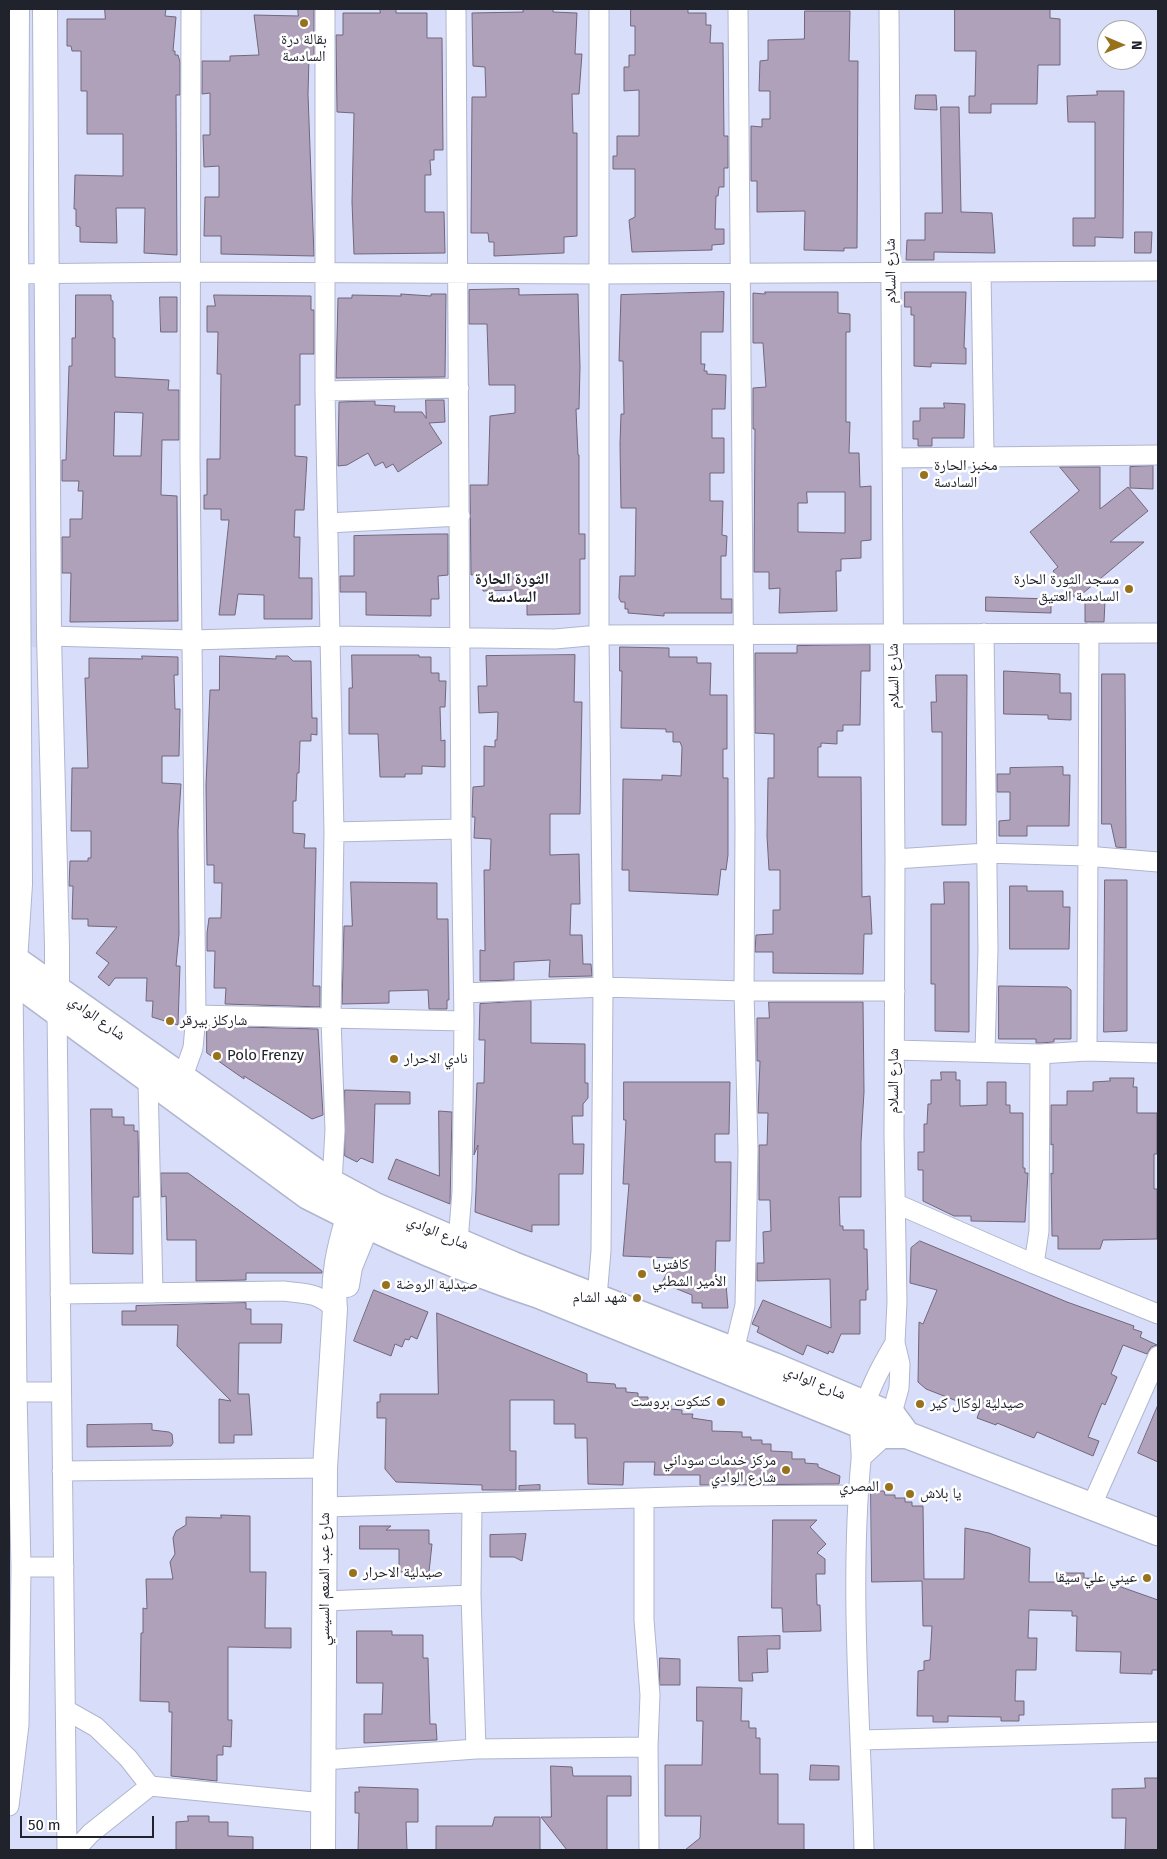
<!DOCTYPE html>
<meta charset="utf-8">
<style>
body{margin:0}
#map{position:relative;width:1167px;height:1859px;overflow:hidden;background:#d8def9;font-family:"Fira Sans",sans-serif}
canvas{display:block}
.frame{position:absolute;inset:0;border:10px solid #20222c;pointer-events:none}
.north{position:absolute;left:1097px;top:20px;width:50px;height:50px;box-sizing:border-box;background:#fff;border:1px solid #a6a7ab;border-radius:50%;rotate:91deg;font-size:14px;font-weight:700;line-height:20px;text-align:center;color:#20222c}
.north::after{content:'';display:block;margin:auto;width:18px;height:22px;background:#98711c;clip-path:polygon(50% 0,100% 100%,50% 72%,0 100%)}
.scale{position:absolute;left:20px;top:1816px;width:134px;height:22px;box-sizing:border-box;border:2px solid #20222c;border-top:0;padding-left:6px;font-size:15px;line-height:18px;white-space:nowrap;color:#20222c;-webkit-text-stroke:4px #fff;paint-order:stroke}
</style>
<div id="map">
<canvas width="1167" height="1859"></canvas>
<div class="frame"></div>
<div class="north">N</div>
<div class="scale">50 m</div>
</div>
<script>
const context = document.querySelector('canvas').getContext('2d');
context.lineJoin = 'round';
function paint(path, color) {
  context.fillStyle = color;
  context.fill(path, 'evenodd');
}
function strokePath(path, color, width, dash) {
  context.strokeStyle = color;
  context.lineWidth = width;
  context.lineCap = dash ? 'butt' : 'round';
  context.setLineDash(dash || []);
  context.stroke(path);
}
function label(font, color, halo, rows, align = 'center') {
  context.font = font + ' "Fira Sans","Noto Naskh Arabic",sans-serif';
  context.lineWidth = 5;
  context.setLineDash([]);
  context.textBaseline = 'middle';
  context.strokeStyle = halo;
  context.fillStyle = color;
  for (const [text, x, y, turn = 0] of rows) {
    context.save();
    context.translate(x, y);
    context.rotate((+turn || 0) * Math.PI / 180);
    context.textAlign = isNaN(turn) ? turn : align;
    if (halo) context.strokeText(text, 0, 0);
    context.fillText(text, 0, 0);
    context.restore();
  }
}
paint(new Path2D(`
 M9,285h28l7,365 -35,-10z`), '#ccd3f5');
const building = new Path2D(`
 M105,9h61l-1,7 11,1 -3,34h2v4h3l2,7v33h-4l1,160 -33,-2 1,-45h-29l1,35 -37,-1v-15l-4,-1v-17h-2l1,-34 48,1v-42h-36v-43h-6v-40h-9l-1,-5h-4v-27h38z
 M298,9h16v47l-5,1 -1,37 6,162 -93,-2v-18h-17l1,-39h14v-31l-15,1 -1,-32h7v-42l-8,1v-33h28v-5l29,-1 -5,-40 44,1z
 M380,9h16v4h31v25h15l1,112h-9v10h-4l1,15h-6v37h19l1,41 -91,1 -2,-52 2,-89 -17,-1 -1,-77h7v-22h37z
 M523,9h30v3l24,1 -2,41h7l-3,40h-7l1,39h4v103l-13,1v16l-70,3v-14h-5l-1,-9h-17l1,-136h14l-1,-30 -12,-1 -1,-53 51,-1z
 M631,9h57v4h18v12h5l-1,18h13l1,93h4v32h-4v19h-5l-1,9h-2l-1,33h9v15l-12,1v5l-80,2 -3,-32 6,-3v-48h-22v-13h4v-20h22v-46l-15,1v-24h5v-12h6v-29h-4z
 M955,9h95v9l10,1v46h-22l-1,39h-46v9h-22v-17h6l1,-45h-21z
 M805,11h45l-1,50h9l-1,187h-13v3l-40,-1 1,-39 -48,1v-31h-6v-55l11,1v-8h8v-28h-11l1,-30 8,-1v-20l36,-1z
 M1097,91h27l-1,147 -28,-1v9h-22v-28h22v-96h-27l-1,-26 30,-1z
 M916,95h20l1,15 -22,-1z
 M941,107h18l2,105 31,1 3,40 -61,-1v8h-28l1,-20h18v-27h17z
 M1135,232h17l-1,21h-16z
 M519,289v6l59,-1 2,73 -1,42h-3l2,46h1v79h6v25h-5v55l-53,1v-16h-11v-9l-33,1v-17l-12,1 -1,-90h18l2,-69 25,-3v-28h-26l-2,-61h-18v-34z
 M724,292l-1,40h-22v32h4l-1,7h3v3l19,1 -1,34h-13v29h12v35h-14v28h13l-1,34 5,1 -1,20h-5v43h11v14h-68v3l-36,-3v-4h-3v-7h-4l-2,-4 1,-22h15l1,-68h-15l-1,-64 1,-30h3l-1,-53h-4l2,-66z
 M765,292h73v21l12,1v18h-4v90h4l-1,31h10l1,34 11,-1v54l-10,1v17l-20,1v12h-5l1,40 -58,2 1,-25 -11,1v-17h-15l1,-143h-2v-41l13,-1 -3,-44h-10v-50l12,1zM807,492h38v41l-47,-1v-29h9z
 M905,292h61l-2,56h2v16l-35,-1v4l-17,-1v-51h-3v-8h-6z
 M401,294l30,2v-2h15l-1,83 -109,1 2,-80h14v-3l49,1z
 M76,295h35v5l2,1v37h2v39l54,3 -1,10h11v50h-17l-1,55 16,1 1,125 -108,1 1,-49h-9v-36h8v-18h12l1,-28h-5l1,-10h-17v-21h4l3,-94h3v-28h3zM115,412l28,1 -2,43h-27z
 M214,295l97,1v14h3v44h-14v51h-5v51l12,1 -3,53h-9l-1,27h6l-1,41h13v41h-48v-24l-26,-1 -3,21h-16l10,-95h-8v-11h-17v-14h3v-36h13l1,-85h-4l1,-42h-11v-26h8z
 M160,297h17v35h-16z
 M426,400h18l1,22 -16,1 13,20 -44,29 -5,-8 -7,4 -3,-6 -8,4 -7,-13 -21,12 -9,1 1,-64 36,-1v4l20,1 -1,6h28l4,6z
 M944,403l21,1 -1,34h-32v8h-14v-7h-5v-18h7v-13h24z
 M1153,466v23l-23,-1v-21z
 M1060,467h40v42l28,-22 20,24 -38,31h34l-68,57 -23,-28 5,-4 -28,-35 49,-41z
 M435,534h13v41l-10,1 1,23h-8v17l-65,-1v-23h-26v-16h14v-40z
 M986,597l65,2v14l-65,-2z
 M1105,601l-1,21h-19v-20z
 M870,645v26h-9l-1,54h-17v6h-6v13l-16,-1v4h-3v30h43l1,120 8,-1 2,38h-8l-1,40 -90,-1v-21h-18l1,-17 17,-1v-24h7v-40h-11l-2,-34 1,-58h6v-44l-19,-1v-80h42v-7z
 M620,647l49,1v9h28v6h14l-1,32h17v54h-4v29h5v77l-2,15 -5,-1 -3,26 -89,-4v-21h-7l1,-91 39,1v-5l19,1 1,-29 -2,-5h-7v-10h-7v-3l-45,-1 1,-57h-2z
 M352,655h67v2h12v16h8v8h7l-1,26h-5l1,34 4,-1v27l-23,-1v8h-17v3h-25l-2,-43h-29v-46h3z
 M575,655l-1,47h8l-2,112h-30v41l29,-1 1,50h-9l-1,31h12l1,29h8l1,12 -43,1 1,-17 -36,2v18l-34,1v-31l5,1 -1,-81h6l1,-31 -17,-1 1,-21h-3l1,-30 11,-1v-40l11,1v-7h2l1,-28 -19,1 -1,-27h9l-1,-30z
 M142,656l36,1v18h-4l1,34h5l-1,47h-17v27l19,1 -3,46 1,104 -3,32h4l-2,59 -26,-8 1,-16h-7l1,-23h-32l-6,8 -11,-9 11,-14 -13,-10 21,-26 -29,-1v-7h-16l1,-33h-4l1,-25h18v-3h3v-27h-20l1,-63h16l-3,-90h4v-20l53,1z
 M220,656l56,3v-3h12l5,5h18l1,57h5v17l-6,-1v7h-11l-1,32h-2l-1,28h-3v32l12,1 -1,14h12l-3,138h7v21l-95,-3 1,-16h-12l1,-37h-8v-18l2,-15h12l1,-35h-8v-18h-7l-1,-80 4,-95h9z
 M1004,671l56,3v19h11v27l-23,-1v-4l-44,-1z
 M1102,674h23l1,174 -10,-1 -5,-23h-9z
 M936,675h31l-1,150h-24v-93h-10l-1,-30h5z
 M1063,767v8h7l-1,51h-42v10h-28v-15l11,-1v-28h-13v-18h13v-6z
 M1105,880h22v151l-23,1z
 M351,882l86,1v36h11l1,81h-2v9h-18l-1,-19 -39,1v12l-47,1 2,-78h8z
 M944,882h25v150l-34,-1v-47h-4v-80h13z
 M1010,886h17v5h36v16h7l-1,42h-59z
 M999,986l68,1 4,3v49h-17v3l-14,1h-4v-4h-37z
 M531,1001v42l54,1v39h3v15l-5,6v12h-11l1,28h11l-1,30h-24v51h-27v7l-57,-20 3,-67 -4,10 3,-72h7l1,-43h-6l1,-36z
 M769,1002h94l1,90 -3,50v55h-22l1,29h3v4h21v19h3l1,41h-2v10h-6v34h-19l-8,19 -4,-2 -1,3 -21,-9 -4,10 -46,-23 2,-5 -7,-3 11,-24 68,28 -1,-49 -73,2v-18h7l-1,-31 8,-1 -1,-31h-11v-55h8l1,-32h-10l2,-52h-3v-43h12z
 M207,1026l111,3 5,86 -11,4 -68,-43v3l-37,-26z
 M941,1072h15v8h4v26l27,-1v-23h19v23h4v8h13v55h2v5h3l-3,49 -54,-1v-5h-17l-31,-15v-31h-5v-18h6v-28h3l1,-20h3v-24h10z
 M1110,1078h24l-1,9h4v26h20v41h-3v35h3v50l-54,1 -3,9h-42v-13h-6l-1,-63 2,1v-30l-2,1v-40h16v-14h26v-9l17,-1z
 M624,1082h106l-1,52h-14v28h16l-1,79h-14l-1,38 11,5 2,24h-26v-5h-10v-8l-30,-12 12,-25 -51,-2 6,-72h-6l3,-64h-2z
 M345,1090l65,2v12h-35l-2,59 -12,-5 -4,4 -12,-6z
 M91,1109h21v8h12v8h10v6h4l1,66h-6v57l-40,-1z
 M439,1111l13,1 -2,92 -62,-25 8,-20 43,17z
 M161,1173h27l134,98v2h-76v7l-50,1v-41h-29l-1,-44 -4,1z
 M920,1241l147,61 67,24 -1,3 9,3 -2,5 17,8 -6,2 -4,7 -24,-9 -12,29 6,3 -12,28 -3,-2 -14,34 11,4 -6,15 -56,-24 -3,6 -37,-15 -1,2 -19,-7 3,-8 -54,-21 -8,-7 1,-60 4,2 14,-34 -27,-7 1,-35z
 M374,1290l54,22 -11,27 -6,-3 -2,4 -4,-1 -3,8 -7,-3 -4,12 -37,-15z
 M246,1303v6h5v15h31l-1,19h-42l-1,51h11l3,41h-18v8h-15v-44l12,2 -54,-55 1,-21h-56v-14h14v-5z
 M437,1313l150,61v8l28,2 1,4h10v4l12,1v4h10v4l23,4v4l11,1v4h11l-1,4 20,3v10l30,1v5h9v3h11v4h9v7l21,1v7h13v4l13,1v3l22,9 -1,8 -139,1v-10h-46l1,-13h-31l-1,23 -35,-1 -1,-46h-12v-14h-21v-24h-44v51h6v39h-34v-5l-86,-3 -11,-13 1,-51h-9v-16h3v-8h58z
 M1158,1405v57l-20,-9z
 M152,1424v6l17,2 3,2 1,9 -2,3 -84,1v-22z
 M540,1485v5h-21v-4z
 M871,1491h13l1,4h10v3h10v4h7v4h11l1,73h40l1,-51 24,5 41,15 -1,34h33v-9h22v5l23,1v3l51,18v70h-6v4l-32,-1 1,-21 -45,-1 1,-35h-5v-5l-43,-1 -1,28h9l-1,32h-20l-1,31h9v14h-5v6h-18v-4l-53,-1v6h-15v-6h-16l1,-45 6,-1v-9l6,-1 2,-34h-9l-1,-45 -50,1z
 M221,1515l29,1v56h16l-1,56h26v20l-63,-1v73h4l-1,27 -8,-1v9h-6v26l-46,-5 1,-64h-3v-10l-29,-1 1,-68h2v-25l4,1 -1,-30h27l-3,-17 5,-8 -2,-16 3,-7 10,-6v-8l35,1z
 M773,1520h44l-7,7 16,17 -9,9 8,6v15h-9l1,31h3l1,26 -38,1 -1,-24h-10z
 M360,1526h31l-5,4h43v14h3l-3,28h-30v-23h-39z
 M526,1534l-4,27 -8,-4h-24v-22z
 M357,1631h35v4h31v23h5l2,66h6l1,16 -73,3v-29h18l1,-31h-26z
 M780,1636v13h-13l1,23 -16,1 1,8h-14l-1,-44z
 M660,1658l20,1v26h-20z
 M697,1687l45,1 -1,33h8v7h7v10h4v36h18v50h26v26h-119l15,-12 1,-22h-36v-51h37l1,-44h-6z
 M811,1765l28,1v14h-29z
 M551,1766l21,1 1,9h58v20h-24v54h-40l-26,-33h10z
 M1145,1778h13v72h-33l1,-32h-14v-29l33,-1z
 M359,1787l59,2v33h-12l1,28h-49l1,-37h-4v-21h4z
 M188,1816h21v6h19v14l25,1v13h-77v-28l12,-1z
 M495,1817h45v33h-104v-24h56z`);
paint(building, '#aea1b9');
strokePath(building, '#72667d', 1);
const minor = new Path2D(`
 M325,9v382l9,441 -3,187 4,111 -3,53
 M456,9l5,820 3,192 -2,171 -4,49
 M981,272l3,183
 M9,274l183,-2 407,2 559,-3
 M325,391l134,-3
 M893,458l265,-3
 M328,523l132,-7
 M984,633l4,317 -3,102
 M49,636l143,4 138,-4 225,3 44,-4 559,-2
 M334,832l127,-3
 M895,859l91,-6 100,3 72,6
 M464,993l139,-6 141,4h151
 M57,1012l10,838
 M196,1015l268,6
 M895,1050l145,4 47,-3 71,2
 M1087,1051l2,-418
 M182,1079l11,-31 3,-33 -6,-558 1,-448
 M148,1081l5,212
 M897,1204l137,60 124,50
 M1034,1264l5,-33 1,-177
 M60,1294l223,-3c24,3 34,1 52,18
 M597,1297l4,-46 2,-264 -4,-352v-626
 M734,1351l11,-46 3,-155 -4,-159 1,-165 -7,-817
 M9,1392h52
 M862,1457l24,-22 13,-47 1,-24 -5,-21 2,-41 -3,-167 1,-276 -6,-850
 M62,1471l263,-3
 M644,1498v122l6,75 -2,52 1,103
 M472,1504l-1,91 5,154
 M325,1507l384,-11 148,-1
 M1091,1507l67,-151
 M21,1567h43
 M325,1601l146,-6
 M66,1710l30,17 32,31 22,28 174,17
 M861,1740l297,-8
 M324,1760l152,-11 172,-2
 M9,1806l10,-81 2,-158 -4,-175 -4,-412
 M75,1850l16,-17 59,-47
 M864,1850c-3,-129 -15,-261 -3,-390 1,-12 -3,-25 0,-38 5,-28 19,-54 34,-79`);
const tertiary = new Path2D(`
 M45,9l4,627 8,311v58
 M14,977l6,-93 -4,-656 1,-219
 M347,1285l3,-18 17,-42
 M323,1850l2,-382 10,-159c-3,-32 4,-61 13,-92`);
const secondary = new Path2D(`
 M9,955l323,228 43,23 138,59 261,101 119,50 14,19
 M9,977l299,219c74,38 152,73 231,99l347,140h21l251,97`);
strokePath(minor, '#b0b5cf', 21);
strokePath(tertiary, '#b0b5cf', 26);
strokePath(secondary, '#b0b5cf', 29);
strokePath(minor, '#fff', 19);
strokePath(tertiary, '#fff', 24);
strokePath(secondary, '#fff', 26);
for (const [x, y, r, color] of [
 [304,23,5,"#98711c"],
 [924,475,5,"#98711c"],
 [1129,589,5,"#98711c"],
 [170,1021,5,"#98711c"],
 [217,1056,5,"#98711c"],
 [394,1059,5,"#98711c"],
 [642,1274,5,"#98711c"],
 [386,1285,5,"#98711c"],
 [637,1298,5,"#98711c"],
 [721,1402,5,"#98711c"],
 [920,1404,5,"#98711c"],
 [786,1470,5,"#98711c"],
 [889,1487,5,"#98711c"],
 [910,1494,5,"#98711c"],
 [353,1573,5,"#98711c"],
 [1147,1578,5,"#98711c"]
]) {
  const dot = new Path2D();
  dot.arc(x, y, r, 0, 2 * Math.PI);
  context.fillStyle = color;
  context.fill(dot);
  strokePath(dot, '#fff', 2);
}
label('15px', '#20222c', '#fff', [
 ["بقالة درة",304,40,"center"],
 ["السادسة",304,57,"center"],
 ["مخبز الحارة",934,466],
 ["السادسة",934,483],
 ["مسجد الثورة الحارة",1119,580,"right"],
 ["السادسة العتيق",1119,597,"right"],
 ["شاركلز بيرقر",180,1021],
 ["Polo Frenzy",227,1056],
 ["نادي الاحرار",404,1059],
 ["كافتريا",652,1265],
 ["الأمير الشطبي",652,1282],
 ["صيدلية الروضة",396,1285],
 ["شهد الشام",627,1298,"right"],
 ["كتكوت بروست",711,1402,"right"],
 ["صيدلية لوكال كير",930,1404],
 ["مركز خدمات سوداني",776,1461,"right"],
 ["شارع الوادي",776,1478,"right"],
 ["المصري",879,1487,"right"],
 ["يا بلاش",920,1494],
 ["صيدلية الاحرار",363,1573],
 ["عيني علي سيقا",1137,1578,"right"]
], 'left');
label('15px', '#20222c', '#fff', [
 ["شارع السلام",891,271,-91],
 ["شارع السلام",894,676,-91],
 ["شارع الوادي",97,1018,36],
 ["شارع السلام",894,1081,-90],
 ["شارع الوادي",438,1233,23],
 ["شارع الوادي",815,1383,23],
 ["شارع عبد المنعم السيسي",325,1579,-90]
]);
label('bold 16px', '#20222c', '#fff', [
 ["الثورة الحارة",512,580],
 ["السادسة",512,598]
]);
</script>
